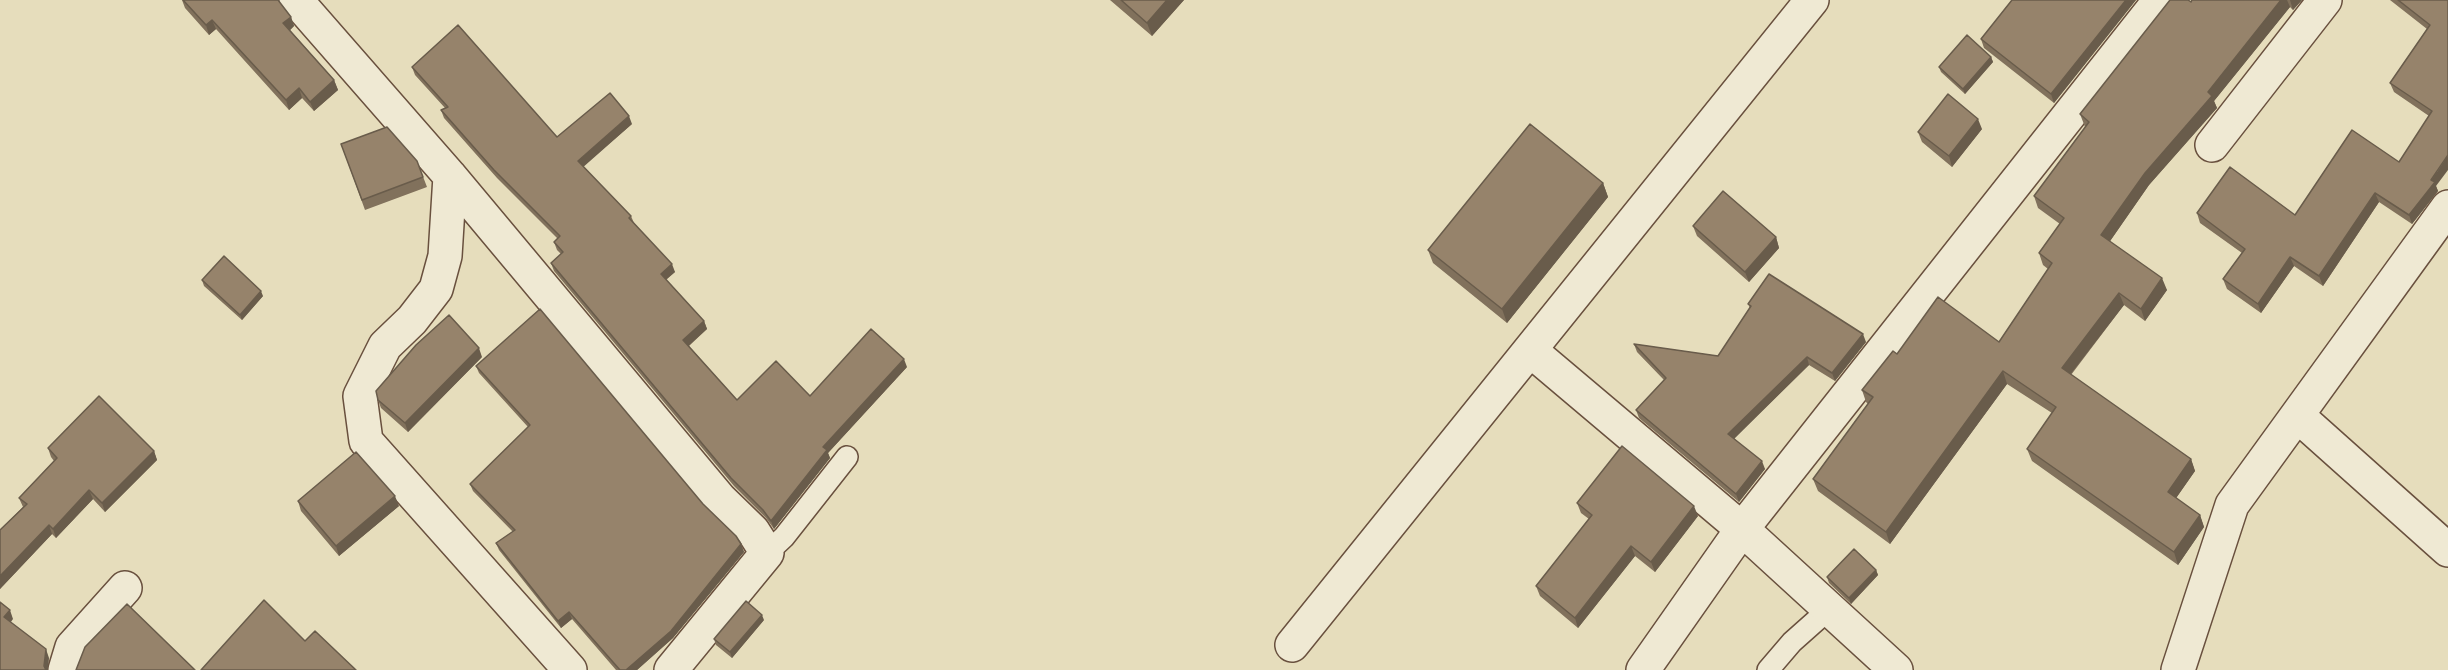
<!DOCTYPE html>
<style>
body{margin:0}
canvas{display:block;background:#e6ddbc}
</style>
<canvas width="2448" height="670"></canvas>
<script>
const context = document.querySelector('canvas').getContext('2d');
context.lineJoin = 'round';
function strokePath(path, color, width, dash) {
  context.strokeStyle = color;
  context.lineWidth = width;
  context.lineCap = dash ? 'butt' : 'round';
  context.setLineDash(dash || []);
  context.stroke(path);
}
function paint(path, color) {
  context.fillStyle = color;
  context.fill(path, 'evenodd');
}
const service = new Path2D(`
 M767,553l17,-16 63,-80
 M1768,670l24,-28 36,-32`);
const minor = new Path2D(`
 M296,0l154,176 270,323 33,32 14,22 -96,117
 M2212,145l113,-145
 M450,176l-5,80 -9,33 -24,31 -27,26 -25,50 6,45 204,229
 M1530,350l212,179 -99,141
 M2298,416l150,134
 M1292,645l520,-645
 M65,670l7,-23 53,-59
 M1896,670l-154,-141 418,-529
 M2178,670l54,-165 216,-298`);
strokePath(service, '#69503e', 24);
strokePath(minor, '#69503e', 36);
strokePath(service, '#efe9d3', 21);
strokePath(minor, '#efe9d3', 33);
paint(new Path2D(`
 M182,0h96l13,17 3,9 -4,4 44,50 4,10 -24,21 -12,-13 -13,12 -73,-81 -7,6 -24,-27z
 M1110,0h74l-32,36z
 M2012,0h124l-82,103 -70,-55 -3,-9z
 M2192,0h110l-9,10 -3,-3 -76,94 3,7 -68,77 -39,56 57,49 -22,31 -21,-16 -53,70 120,84 4,12 -19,27 24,17 4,12 -26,38 -146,-104 -5,-12 25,-36 -45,-29 -117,160 -72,-53 -5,-12 55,-75 -2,-2 -4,-12 35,-36 102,-12 49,-73 -5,-4 -4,-12 21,-29 -22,-16 -4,-12 51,-69 -5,-13z
 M2390,0h58l-12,186 2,5 -26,33 -33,-22 -56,84 -29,-20 -33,47 -34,-24 -4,-10 19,-26 -42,-30 -3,-10 98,2 104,-53 30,-46 -35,-24 -4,-9 37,-54z
 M1991,57l2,5 -28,32 -24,-22 -2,-5z
 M412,67l145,70 75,-13 -49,42 48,50 3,7 41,49 -9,8 38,41 3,8 -18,17 48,54 73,-4 97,-29 -79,86 2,5 -56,71 -8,-11 -32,-32 -180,-215 -3,-8 10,-9 -4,-4 -3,-8 4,-3 -61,-61 -53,-60 -3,-8 4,-2 -30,-33z
 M1982,129l-30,38 -30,-25 -4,-10z
 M341,144l76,17 10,26 -62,23z
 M1603,183l5,14 -101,126 -74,-60 -5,-13z
 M1693,226l83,11 3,11 -30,34 -52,-46z
 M202,280l61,16 -21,24 -38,-34z
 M1748,304l118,38 -31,39 -26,-16 -75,73 31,31 -26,33 -100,-84 -3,-8 28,-30 -27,-28 -3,-8 84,12 32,-48z
 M482,357l-74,75 -27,-24 -3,-8z
 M476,366l227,138 38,40 3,8 -71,86 -36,32h-21l-44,-51 -11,9 -62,-78 -3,-7 17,-11 -40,-41 -3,-7 58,-57 -49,-54z
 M48,448l106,3 3,9 -52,52 -12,-13 -37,39 -4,-4 -52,55v-59l23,-23 -4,-9 35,-37 -3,-4z
 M298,501l101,5 -60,50 -38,-45z
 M1577,503l121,13 -43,56 -20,-16 -57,72 -38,-32 -4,-10 53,-67 -8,-6z
 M1876,570l2,5 -27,29 -22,-21 -2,-6z
 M764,620l-32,38 -16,-13 -2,-6z`), '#81715c');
paint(new Path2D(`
 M1167,0h17l-32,36 -5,-13z
 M2126,0h10l-82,103 -3,-9z
 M2281,0h6l3,7 -76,94 3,7 -68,77 -43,62 -5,-12 44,-62 63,-81z
 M2290,0h12l-9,10z
 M291,17l3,9 -7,7 -4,-10z
 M212,20l4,9 -7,6 -3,-10z
 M1991,57l2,5 -28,32 -2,-5z
 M334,80l4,10 -24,21 -4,-9z
 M299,88l3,10 -13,12 -3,-10z
 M629,116l3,8 -51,45 -3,-8z
 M1978,119l4,10 -30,38 -3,-11z
 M2448,155v15l-12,16 2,5 -26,33 -3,-9z
 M1603,183l5,14 -101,126 -5,-14z
 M2375,193l4,9 -56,84 -4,-10z
 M1776,237l3,11 -30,34 -4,-10z
 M2290,257l4,9 -33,47 -3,-9z
 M672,264l3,8 -12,10 -2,-8z
 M2162,278l5,12 -22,31 -4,-12z
 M261,291l2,5 -21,24 -2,-5z
 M2119,293l5,12 -58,75 -4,-12z
 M704,321l3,8 -21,19 -3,-8z
 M1863,334l3,8 -31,39 -3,-8z
 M479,348l3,9 -74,75 -3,-9z
 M1807,357l2,8 -78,77 -3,-8z
 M904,359l3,8 -79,86 2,5 -56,71 -3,-8 52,-74z
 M2003,371l4,13 -117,160 -4,-12z
 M154,451l3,9 -52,52 -3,-9z
 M2191,459l4,12 -23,33 -4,-12z
 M1762,461l3,8 -26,33 -3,-8z
 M89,490l4,9 -37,39 -3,-9z
 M395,496l4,10 -60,50 -3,-10z
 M1694,506l4,10 -43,56 -4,-10z
 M2200,515l4,12 -26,38 -4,-13z
 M49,525l3,9 -52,55v-13z
 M741,544l3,8 -71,86 -36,32h-11z
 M1631,546l4,10 -57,72 -3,-10z
 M1876,570l2,5 -27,29 -2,-6z
 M10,610l3,9 -5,7 -4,-9z
 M569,612l3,7 -11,9 -3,-7z
 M762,615l2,5 -32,38 -2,-6z
 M46,649l3,9 -1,12h-3l-1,-4z`), '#695c4b');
const building = new Path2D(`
 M183,0h95l13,17 -8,6 51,57 -24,22 -11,-14 -13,12 -74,-80 -6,5z
 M1121,0h46l-20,23z
 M2012,0h114l-75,94 -70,-55z
 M2170,0h18l3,2 1,-2h89l-73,92 4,4 -67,77 -44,62 61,43 -21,31 -22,-16 -57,75 129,91 -23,33 32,23 -26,37 -147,-103 29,-42 -53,-36 -117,161 -73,-53 60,-82 -11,-7 31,-39 4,3 41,-57 61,45 53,-79 -13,-10 25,-35 -30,-22 55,-74 -9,-8z
 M2398,0h50v155l-17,25 4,2 -26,33 -34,-22 -56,83 -29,-19 -32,47 -35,-25 22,-30 -48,-36 33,-46 65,48 57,-85 47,32 33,-51 -42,-28 40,-58z
 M458,25l99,112 53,-44 19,23 -51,45 53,55 -2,2 43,46 -11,10 43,47 -21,19 54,60 39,-39 34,35 61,-67 33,30 -81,88 4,3 -56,71 -8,-11 -32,-32 -180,-215 12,-11 -9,-10 6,-6 -66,-66 -53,-60 7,-3 -36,-40z
 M1967,35l24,22 -28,32 -24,-22z
 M1948,94l30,25 -29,37 -31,-24z
 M1530,124l73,59 -101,126 -74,-59z
 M387,127l30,34 6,16 -61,23 -21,-56z
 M1723,191l53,46 -31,35 -52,-46z
 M224,256l37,35 -21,24 -38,-35z
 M1769,274l94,60 -31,39 -25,-16 -79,77 34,27 -26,33 -100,-84 30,-32 -32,-34 84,12 33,-50 -3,-2z
 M540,309l163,195 33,32 5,8 -70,87 -45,39h-6l-51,-58 -11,9 -62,-78 19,-13 -45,-46 60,-59 -54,-59z
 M449,315l30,33 -74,75 -27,-23 -2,-9 40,-46z
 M99,396l55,55 -52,52 -13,-13 -36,39 -4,-4 -49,51v-46l27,-26 -8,-6 38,-40 -9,-10z
 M1622,446l72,60 -43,56 -20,-16 -56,72 -39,-32 56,-71 -15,-12z
 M356,452l39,44 -59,50 -38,-45z
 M1854,549l22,21 -27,28 -22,-21z
 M264,600l41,41 10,-10 41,39h-155z
 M746,601l16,14 -32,37 -16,-13z
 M0,602l10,8 -6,7 42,32 -2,17 2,4h-46z
 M127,604l68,66h-119l9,-23z`);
paint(building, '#96836b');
strokePath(building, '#695c4b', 1.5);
</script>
